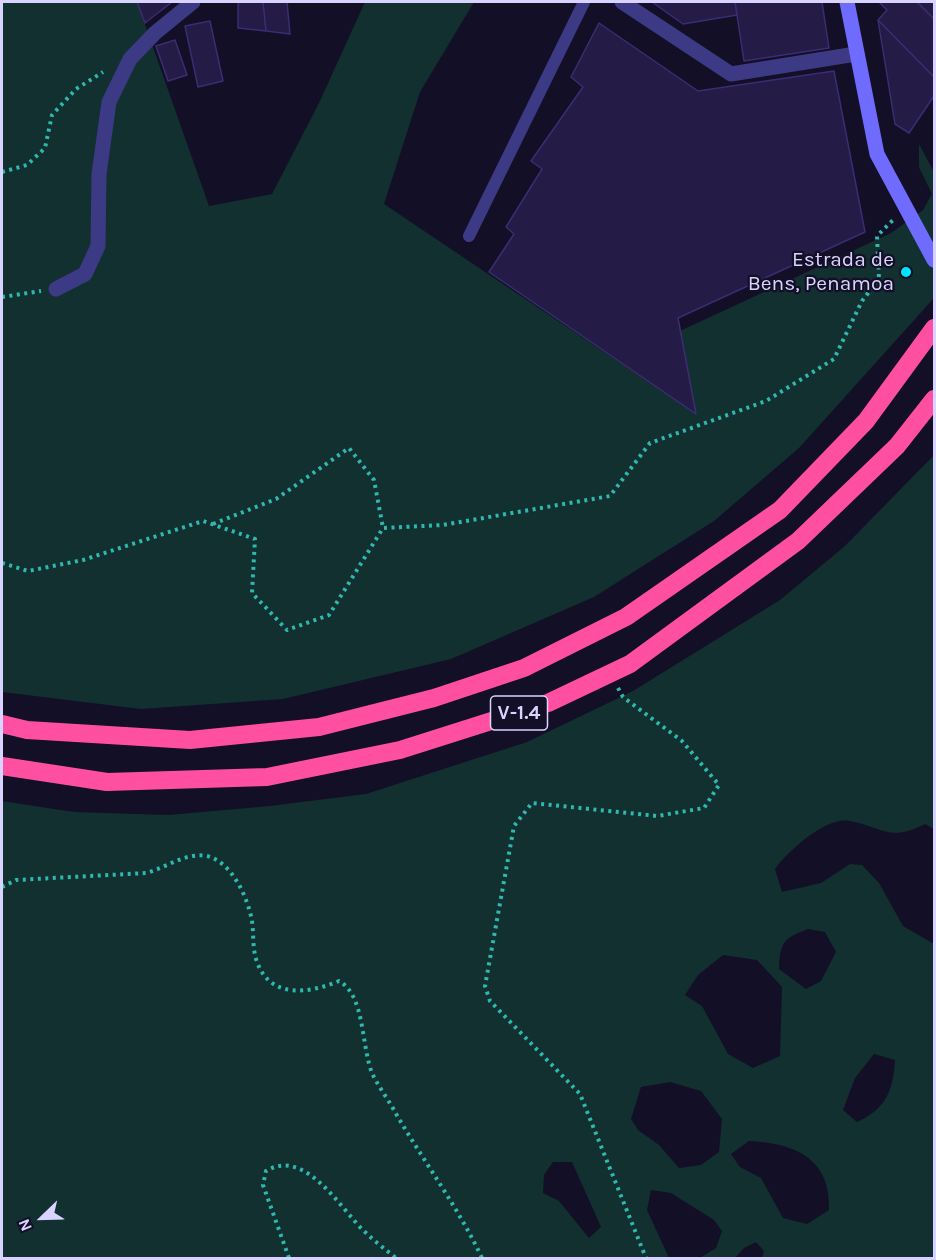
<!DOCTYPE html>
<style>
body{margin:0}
#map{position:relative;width:936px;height:1260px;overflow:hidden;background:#130f26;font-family:Karla,sans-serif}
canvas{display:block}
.frame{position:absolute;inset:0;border:3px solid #d9d4ff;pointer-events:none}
.north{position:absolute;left:12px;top:1188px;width:60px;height:60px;-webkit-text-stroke:4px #130f26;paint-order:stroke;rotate:247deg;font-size:16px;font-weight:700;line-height:24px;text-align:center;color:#d9d4ff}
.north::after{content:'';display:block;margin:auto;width:21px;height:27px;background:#d9d4ff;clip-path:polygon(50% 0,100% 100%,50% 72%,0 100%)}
</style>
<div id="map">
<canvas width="936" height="1260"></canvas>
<div class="frame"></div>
<div class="north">N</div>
</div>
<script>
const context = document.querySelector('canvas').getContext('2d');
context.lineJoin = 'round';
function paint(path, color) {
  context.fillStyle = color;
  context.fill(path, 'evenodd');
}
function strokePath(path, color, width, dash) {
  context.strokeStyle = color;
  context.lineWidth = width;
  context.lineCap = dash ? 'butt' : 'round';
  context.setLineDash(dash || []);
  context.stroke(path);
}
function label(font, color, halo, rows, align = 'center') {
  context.font = font + ' Karla,sans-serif';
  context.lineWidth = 4.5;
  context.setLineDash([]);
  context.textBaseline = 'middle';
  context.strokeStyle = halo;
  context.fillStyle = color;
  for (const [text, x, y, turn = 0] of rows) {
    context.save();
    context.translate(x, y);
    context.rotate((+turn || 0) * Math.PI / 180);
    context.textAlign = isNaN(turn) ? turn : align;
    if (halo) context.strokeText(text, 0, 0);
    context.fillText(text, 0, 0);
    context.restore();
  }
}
paint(new Path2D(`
 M2,2h135l72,204 63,-12 47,-91 46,-101h109l-54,90 -36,112 311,209 -15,-82 211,-98 32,-23 9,-16 -13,-27v-23l15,28v126l-135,150 -85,73 -120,76 -143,62 -168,40 -142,10 -139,-17z
 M934,455v374l-9,-5c-36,18 -40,4 -75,-3 -24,-5 -63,31 -75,48l7,23 39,-9 29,-19 12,1 17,18 24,43 31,18v314h-172l2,-7 -8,-9 -12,6 -9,10h-35l16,-10 6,-17 -8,-11 -43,-27 -20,-3 -4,20 22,48h-667v-457l72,11 94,3 102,-9 96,-12 161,-52 106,-51 147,-91 65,-54zM808,929l17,3 11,20 -15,29 -15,8 -27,-20c1,-26 4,-31 29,-40zM723,955l34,5 25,27 -2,69 -27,12 -25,-14 -26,-48 -17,-11 13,-20zM874,1054l21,6c-2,31 -9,49 -38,62l-14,-12 12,-32zM670,1082l31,9 21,28 -3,33 -18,13 -22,3 -20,-23 -21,-15 -7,-11 10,-32zM749,1141c45,2 82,17 80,69l-22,14 -24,-6 -22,-40 -21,-11 -9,-13zM553,1162h19l29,65 -12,11 -30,-37 -16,-8 1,-18z`), '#12302f');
const building = new Path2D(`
 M137,2h35l-27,21z
 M238,2h25l3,29 -28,-3z
 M263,2h24l3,32 -24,-3z
 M652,2h83l2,13 -54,9z
 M735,2h87l7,46 -85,13z
 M879,2h38l17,17v58l-56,-57 9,-10z
 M917,2h17v17z
 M878,20l56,57v19l-25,37 -14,-9z
 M210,21l13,60 -25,6 -13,-61z
 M599,23l99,68 136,-20 31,161 -187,86 18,96 -207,-142 25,-38 -8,-7 36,-58 -11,-8 52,-74 -12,-10z
 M175,40l12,35 -19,6 -12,-35z`);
paint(building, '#241b47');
strokePath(building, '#3b2d73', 1.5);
strokePath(new Path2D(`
 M2,172l25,-7 18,-17 7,-33 24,-26 27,-17
 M2,297l39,-6
 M213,524l63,-25 73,-51 25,32 9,48
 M2,563l26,8 55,-11 120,-39 52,18 -3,54 35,37 42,-15 54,-87 60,-3 167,-29 40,-53 116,-42 68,-42 28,-58 17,-22 -2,-43 16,-16
 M618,688l5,9 59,44 37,44 -15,23 -47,8 -125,-13 -18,23 -29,160 5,15 90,93 66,164
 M2,887l14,-7 130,-7c20,-5 39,-21 61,-17 25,6 41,42 45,65 2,14 0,27 5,41 14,38 53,31 82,19 26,14 22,64 33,92 6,13 16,26 23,39 29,50 63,95 87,146
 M289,1258l-26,-73 3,-14c39,-24 74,37 98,60 10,10 21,18 32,27`), '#2fb8b0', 4, [3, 4.5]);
strokePath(new Path2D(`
 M469,236l115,-234`), '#3d3a85', 12);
strokePath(new Path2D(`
 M622,2l109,72 125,-20
 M56,289l29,-15 13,-28 1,-72 10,-72 21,-43 25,-26 38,-31`), '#3d3a85', 15);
strokePath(new Path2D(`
 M847,2l30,152 57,106`), '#6f6bff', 15);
strokePath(new Path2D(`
 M2,724l25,6 163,10 129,-13 115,-29 90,-30 102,-51 154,-107 86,-89 68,-93
 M2,766l105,16 160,-5 133,-27 148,-47 82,-39 168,-123 99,-95 37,-47`), '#ff4fa3', 18);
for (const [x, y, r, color] of [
 [906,272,6,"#00e5ff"]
]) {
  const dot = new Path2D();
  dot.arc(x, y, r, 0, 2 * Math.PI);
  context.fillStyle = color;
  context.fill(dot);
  strokePath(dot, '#130f26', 2);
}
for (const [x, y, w] of [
 [519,713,57]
]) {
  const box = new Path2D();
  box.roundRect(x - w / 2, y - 17, w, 34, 4.5);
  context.fillStyle = '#130f26';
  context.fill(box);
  strokePath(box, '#d9d4ff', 1.5);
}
label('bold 20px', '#d9d4ff', null, [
 ["V-1.4",519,713]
]);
label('21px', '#d9d4ff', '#130f26', [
 ["Estrada de",894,260],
 ["Bens, Penamoa",894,284]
], 'right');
</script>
